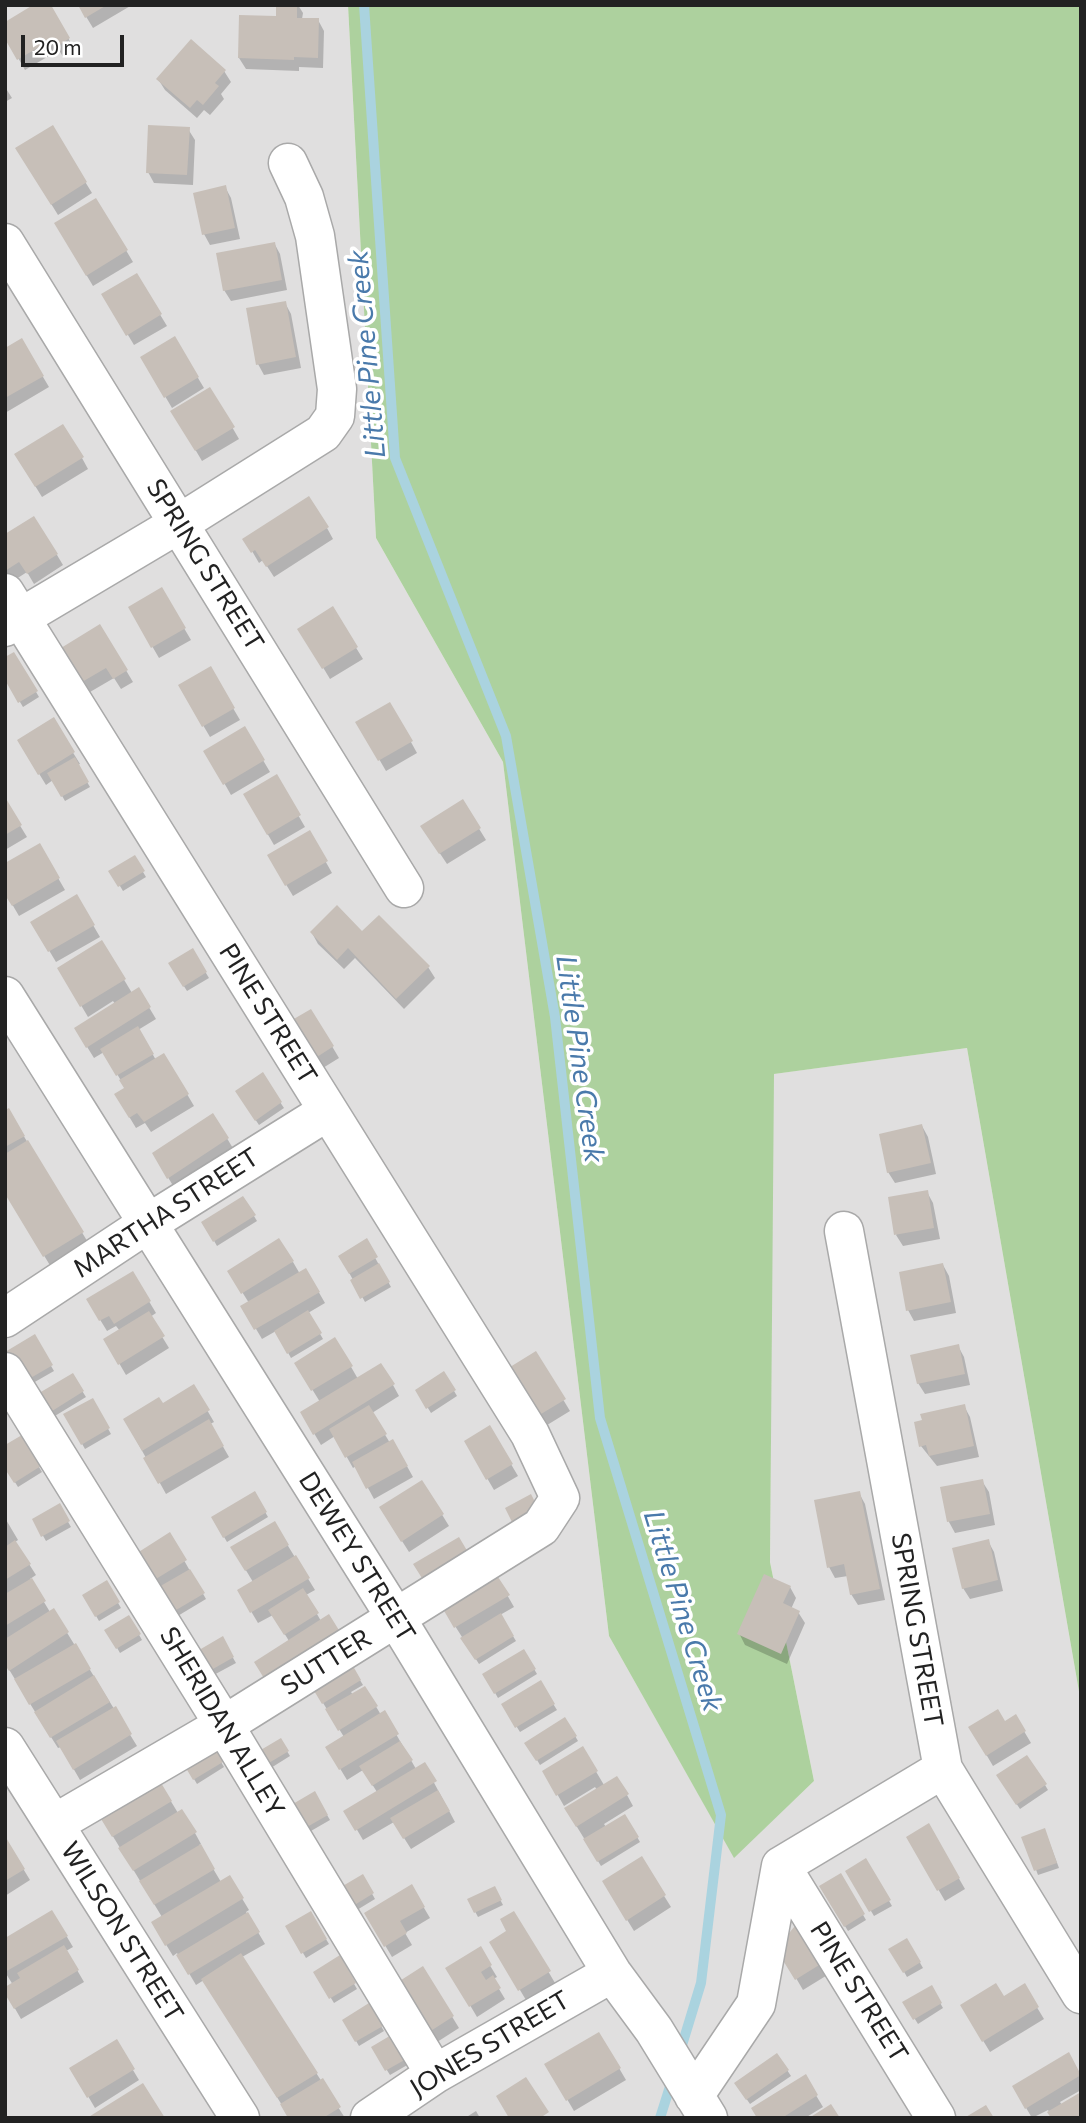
<!DOCTYPE html>
<style>
body{margin:0}
#map{position:relative;width:1086px;height:2123px;overflow:hidden;background:#f2efe9;font-family:Commissioner,sans-serif}
canvas{display:block}
.frame{position:absolute;inset:0;border:7px solid #222;pointer-events:none}
.scale{position:absolute;left:21px;top:35px;width:103px;height:32px;box-sizing:border-box;border:4px solid #222;border-top:0;padding-left:9px;font-size:21px;line-height:24px;white-space:nowrap;color:#222;-webkit-text-stroke:5px #fff;paint-order:stroke}
</style>
<div id="map">
<canvas width="1086" height="2123"></canvas>
<div class="frame"></div>
<div class="scale">20 m</div>
</div>
<script>
const context = document.querySelector('canvas').getContext('2d');
context.lineJoin = 'round';
function paint(path, color) {
  context.fillStyle = color;
  context.fill(path, 'evenodd');
}
function strokePath(path, color, width, dash) {
  context.strokeStyle = color;
  context.lineWidth = width;
  context.lineCap = dash ? 'butt' : 'round';
  context.setLineDash(dash || []);
  context.stroke(path);
}
function label(font, color, halo, rows, align = 'center') {
  context.font = font + ' Commissioner,sans-serif';
  context.lineWidth = 7;
  context.setLineDash([]);
  context.textBaseline = 'middle';
  context.strokeStyle = halo;
  context.fillStyle = color;
  for (const [text, x, y, turn = 0] of rows) {
    context.save();
    context.translate(x, y);
    context.rotate((+turn || 0) * Math.PI / 180);
    context.textAlign = isNaN(turn) ? turn : align;
    if (halo) context.strokeText(text, 0, 0);
    context.fillText(text, 0, 0);
    context.restore();
  }
}
paint(new Path2D(`
 M5,5h343l28,533 127,224 106,874 125,221 80,-76 -44,-219 3,-488 194,-26 114,655v415h-1076z`), '#e0dfdf');
paint(new Path2D(`
 M348,5h733v1698l-114,-655 -193,26 -4,488 44,219 -80,77 -125,-222 -106,-874 -127,-224z`), '#add19e');
paint(new Path2D(`
 M49,5l26,45 -12,7 -4,-7 -34,20 -20,-35z
 M79,5h53l-39,23z
 M278,5h20l5,8 -1,6 16,1 6,11 -1,37 -24,-1v4l-53,-2 -7,-11 38,-40z
 M224,71l7,11 -10,12 3,5 -14,16 -6,-5 -7,8 -32,-28 -7,-11z
 M5,87l7,11 -7,4z
 M52,128l40,65 -34,22 -34,-55z
 M188,129l7,11 -2,45 -39,-2 -6,-11z
 M225,187l6,11 9,41 -30,6 -6,-11z
 M96,200l37,62 -40,24 -37,-62z
 M274,243l6,11 7,36 -56,11 -7,-11z
 M136,275l31,51 -33,19 -30,-50z
 M285,303l6,11 10,54 -37,7 -6,-11z
 M174,338l30,50 -32,20 -30,-51z
 M21,340l28,47 -44,26v-63z
 M210,389l29,50 -37,22 -29,-49z
 M16,455l66,3 6,11 -46,28z
 M327,528l6,11 -59,38 -11,-17 -4,3 -14,-24z
 M5,536l52,19 6,10 -29,19 -7,-12 -17,11 -5,-7z
 M161,589l30,51 -32,18 -29,-50z
 M332,609l31,50 -33,20 -30,-50z
 M100,627l33,55 -12,7 -7,-11 -24,14 -26,-44z
 M14,654l25,43 -16,10 -18,-30z
 M210,669l30,51 -30,17 -30,-51z
 M390,704l27,49 -31,18 -28,-48z
 M53,720l27,44 -3,1 13,22 -25,14 -12,-21 -7,5 -27,-44z
 M244,728l26,44 -39,23 -25,-44z
 M276,777l29,50 -31,18 -29,-50z
 M5,801l22,36 -22,13z
 M462,801l24,39 -39,24 -18,-27z
 M309,832l23,41 -39,23 -24,-40z
 M39,845l26,45 -46,26 -14,-24z
 M134,857l12,20 -23,14 -12,-20z
 M76,896l24,41 -44,25 -24,-40z
 M312,933l50,1 66,33 7,11 -31,31 -49,-51 -11,11 -26,-25z
 M102,943l30,50 6,-4 18,30 -18,11 18,30 8,-5 30,51 -43,26 -6,-9 -9,5 -20,-33 10,-6 -22,-37 -10,6 -18,-29 39,-25 -2,-3 -25,16 -29,-49z
 M192,950l17,28 -22,13 -17,-27z
 M311,1011l28,47 -29,18z
 M262,1075l22,33 -25,17 -22,-33z
 M8,1110l81,134 -38,23 -46,-76v-79z
 M213,1115l21,35 -59,39 -21,-35z
 M922,1126l6,11 8,37 -41,9 -7,-11z
 M927,1192l6,11 7,36 -37,7 -7,-11z
 M243,1198l14,23 -40,25 -13,-23z
 M366,1241l25,46 -26,15 -25,-46z
 M293,1262l7,12 6,-4 19,33 -17,10 15,26 -32,19 -15,-27 -14,8 -19,-32 6,-4 -20,-32z
 M943,1265l6,11 7,37 -42,8 -6,-11z
 M132,1273l24,40 -6,4 19,31 -43,27 -21,-36 15,-8 -4,-5 -9,5 -19,-31z
 M34,1337l20,34 -28,16z
 M335,1339l23,40 35,6 6,11 -27,17 18,30 3,-2 20,36 -39,22 -18,-33 -3,2 -18,-32 -14,9 -19,-32 18,-11 -24,-39z
 M958,1346l6,11 6,28 -45,9 -7,-11z
 M535,1353l35,58 -31,19z
 M444,1374l13,22 -26,17 -14,-23z
 M72,1375l14,22 -41,25z
 M193,1386l21,36 -4,2 19,33 -63,37 -41,-74 37,-14z
 M92,1400l19,34 -26,15 -19,-34z
 M964,1406l6,11 9,40 -42,9 -16,-20 3,-25z
 M489,1427l29,49 -24,14 -28,-48z
 M21,1437l21,35 -24,15 -13,-21z
 M982,1481l7,11 6,33 -40,8 -6,-11 -7,-33z
 M422,1482l27,44 -40,26 -21,-33z
 M254,1493l14,24 -41,25 -14,-24z
 M859,1493l6,11 20,96 -27,5 -7,-11 -3,-18 -13,2 -6,-11z
 M59,1506l12,21 -25,14 -12,-21z
 M5,1518l13,22 -3,2 21,33 -6,4 20,33 3,-2 84,136 -57,34 -19,-33 -3,1 -21,-33 -32,-52z
 M274,1523l41,67 -9,5 15,26 -32,20 -16,-26 -15,8 -19,-32 14,-9 -21,-35z
 M169,1534l37,65 -30,18 -39,-62z
 M988,1541l6,11 9,39 -33,8 -7,-11z
 M498,1579l16,28 -14,8 16,26 -37,23 -34,-54z
 M106,1582l15,26 -22,13 -15,-26z
 M790,1587l6,11 -5,11 7,3 7,11 -18,41 -42,-19 -6,-12z
 M129,1617l13,23 -22,13 -13,-23z
 M222,1639l14,24 -26,14 -13,-24z
 M524,1652l13,22 -39,24 -13,-23z
 M349,1662l14,23 -12,7 2,3 12,-7 16,27 3,-2 32,56 8,-5 31,58 -44,27 -17,-27 -31,18 -17,-29 31,-19 -14,-22 -16,10 -20,-33 17,-10 -32,-52z
 M540,1683l17,27 -37,22 -17,-27z
 M1015,1716l16,27 -38,23 -23,-39 34,-4z
 M565,1719l13,22 -38,24 -13,-22z
 M280,1740l10,16 -24,15 -10,-16z
 M212,1747l12,20 -27,17 -12,-20z
 M582,1748l22,37 23,10 6,11 -29,18 2,3 19,-11 15,26 -39,24 -35,-57 31,-19 -2,-3 -31,19 -20,-35z
 M998,1776l47,9 3,5 -28,19z
 M158,1780l20,33 17,20 6,11 -2,1 22,37 8,-5 20,33 -3,2 19,32 -23,13 103,161h-55l-86,-138 -8,5 -19,-32 -4,3 -20,-33 9,-6 -62,-102z
 M314,1793l16,27 -26,15z
 M928,1825l37,64 -20,12 -37,-64z
 M1047,1836l12,32 -21,7 -14,-37z
 M5,1839l25,41 -25,16z
 M641,1859l30,48 -37,24 -30,-49z
 M866,1861l26,45 -18,10 -27,-45z
 M840,1875l26,45 -18,11 -27,-44z
 M362,1876l13,23 -23,14z
 M411,1886l19,32 -25,15 7,12 -20,12 -26,-44z
 M494,1888l9,17 -25,12 -9,-17z
 M52,1912l21,35 -7,4 18,31 -63,37 -16,-28 8,-6 -8,-13v-32z
 M310,1913l19,31 -23,14 -19,-32z
 M514,1913l41,70 -29,17 -35,-58 18,-11z
 M799,1924l30,50 -26,16 -24,-41z
 M907,1940l16,28 -16,9 -16,-28z
 M480,1949l17,28 -4,2 12,20 -28,18 -29,-49z
 M339,1958l18,31 -23,14 -19,-31z
 M423,1969l36,59 -25,16 -36,-60z
 M1024,1986l20,33 -54,33 -28,-46 41,-8z
 M931,1987l12,21 -25,16 -13,-21z
 M369,2006l15,25 -25,15 -15,-26z
 M599,2034l27,46 -52,31 -27,-46z
 M393,2036l16,28 -19,11 -17,-27z
 M116,2042l23,38 -44,28 -23,-39z
 M1068,2054l13,22v14l-21,12 2,3 -9,13 -5,-8 -16,8 -18,-31z
 M777,2055l14,21 -41,28 -11,-16z
 M805,2077l18,30 -18,11h-47z
 M476,2111l4,7h-15z`), '#0003');
strokePath(new Path2D(`
 M364,5l31,453 111,278 49,281 45,401 121,397 -20,168 -22,72
 M660,2118l13,-41`), '#aad3df', 10);
paint(new Path2D(`
 M33,5h18l19,33 -14,9 -5,-7 -34,20 -12,-21v-17z
 M78,5h29l-22,13z
 M276,5h21v13h22l-1,40 -24,-1v3l-56,-2 1,-43 37,1z
 M191,39l35,31 -11,13 4,3 -16,19 -6,-5 -7,8 -34,-29z
 M53,125l34,57 -36,23 -36,-57z
 M148,125l42,2 -3,48 -41,-2z
 M226,185l9,43 -33,7 -9,-42z
 M96,198l32,52 -42,26 -32,-53z
 M275,242l7,38 -59,11 -7,-38z
 M137,273l25,41 -36,22 -25,-42z
 M286,301l10,56 -40,8 -10,-57z
 M175,336l24,41 -35,21 -24,-41z
 M22,338l22,38 -39,22v-50z
 M210,387l25,40 -40,24 -25,-40z
 M63,424l21,33 -49,30 -21,-33z
 M309,496l20,31 -63,40 -11,-17 -4,3 -9,-14z
 M34,516l24,38 -31,20 -8,-12 -14,9v-37z
 M162,587l24,41 -35,20 -23,-41z
 M333,606l25,41 -36,22 -25,-40z
 M100,624l28,46 -15,9 -7,-11 -24,14 -21,-34z
 M14,652l24,39 -20,12 -13,-23v-23z
 M211,666l24,42 -33,19 -24,-42z
 M390,702l23,39 -35,20 -23,-39z
 M54,717l21,35 -37,23 -21,-35z
 M245,726l20,34 -42,25 -20,-34z
 M75,757l14,25 -28,15 -14,-24z
 M277,774l24,41 -34,20 -24,-41z
 M5,797l17,28 -17,10z
 M463,799l18,29 -42,26 -19,-28z
 M310,830l18,31 -43,25 -18,-31z
 M40,843l20,35 -48,28 -7,-11v-32z
 M135,855l10,16 -27,16 -10,-16z
 M77,894l18,31 -47,27 -18,-30z
 M337,905l25,26 17,-16 51,51 -34,33 -48,-51 -11,12 -27,-28z
 M102,940l24,39 -46,28 -23,-39z
 M193,948l14,24 -24,15 -15,-24z
 M139,987l12,20 -65,41 -12,-20z
 M311,1009l23,37 -31,20 -23,-39z
 M138,1026l16,28 -38,22 -16,-27z
 M164,1053l25,41 -45,28 -7,-9 -8,5 -15,-24 10,-6 -5,-8z
 M263,1072l19,30 -27,19 -20,-30z
 M9,1108l16,28 -20,11v-37z
 M213,1113l16,25 -62,41 -15,-26z
 M922,1124l9,39 -44,10 -8,-39z
 M28,1140l56,92 -41,25 -38,-63v-40z
 M928,1190l6,38 -40,7 -6,-38z
 M243,1196l13,19 -43,27 -12,-20z
 M279,1238l15,23 -53,33 -14,-23z
 M367,1238l11,19 -29,17 -11,-18z
 M379,1263l11,19 -30,17 -10,-19z
 M943,1263l8,39 -45,9 -7,-39z
 M306,1268l14,24 -66,38 -14,-24z
 M133,1271l18,30 -37,23 -5,-8 -10,5 -13,-22z
 M308,1310l14,23 -35,21 -13,-23z
 M149,1311l16,25 -47,29 -15,-26z
 M35,1334l18,31 -31,18 -17,-31z
 M335,1337l18,29 -42,25 -17,-28z
 M959,1344l6,30 -48,10 -7,-29z
 M536,1351l30,48 -35,21 -29,-48z
 M381,1363l14,21 -82,51 -13,-23z
 M444,1371l12,19 -30,19 -11,-19z
 M73,1373l11,18 -43,27 -12,-19z
 M194,1384l16,26 -68,41 -19,-32 36,-22 4,6z
 M93,1398l17,30 -29,17 -18,-31z
 M965,1404l9,42 -45,10 -3,-11 -7,2 -5,-25 8,-2 -2,-6z
 M369,1405l18,29 -42,24 -16,-29z
 M209,1419l15,27 -66,38 -15,-26z
 M490,1425l23,39 -27,16 -22,-39z
 M22,1435l19,31 -27,17 -9,-14v-24z
 M393,1439l15,27 -42,23 -14,-27z
 M983,1479l7,35 -43,8 -7,-35z
 M422,1480l22,34 -43,28 -22,-35z
 M255,1491l12,21 -44,26 -12,-21z
 M860,1491l20,98 -30,6 -6,-31 -17,4 -13,-68z
 M531,1494l10,20 -26,14 -10,-20z
 M60,1503l10,18 -29,16 -9,-18z
 M275,1521l14,24 -44,26 -15,-24z
 M170,1532l17,28 -36,22 -17,-27z
 M459,1537l13,22 -45,27 -14,-22z
 M989,1539l9,41 -36,9 -10,-41z
 M15,1540l16,24 -26,16v-33z
 M296,1555l14,23 -60,35 -13,-23z
 M190,1569l15,24 -34,20 -14,-25z
 M764,1574l27,12 -8,17 17,8 -19,43 -44,-20z
 M498,1577l12,18 -56,33 -11,-19z
 M32,1578l14,23 -41,25v-32z
 M107,1580l13,22 -25,15 -13,-22z
 M303,1588l16,25 -35,22 -16,-25z
 M54,1608l15,24 -60,39 -4,-6v-26z
 M501,1613l13,23 -39,24 -15,-22z
 M329,1614l16,26 -75,48 -16,-26z
 M129,1615l12,19 -25,15 -12,-19z
 M223,1636l11,21 -28,16 -12,-20z
 M76,1643l15,26 -62,36 -15,-26z
 M524,1649l12,20 -42,25 -12,-20z
 M349,1659l12,21 -39,24 -12,-20z
 M94,1675l16,27 -60,36 -16,-26z
 M541,1680l14,24 -40,24 -14,-24z
 M365,1686l13,20 -40,25 -13,-22z
 M116,1706l16,28 -59,36 -17,-29z
 M998,1709l7,12 11,-7 10,17 -40,25 -18,-29z
 M385,1710l14,24 -60,36 -14,-23z
 M565,1717l12,19 -41,25 -12,-18z
 M281,1738l8,13 -27,16 -8,-13z
 M400,1741l13,19 -41,26 -13,-20z
 M213,1745l10,17 -30,18 -10,-17z
 M583,1746l15,25 -42,25 -14,-25z
 M1027,1755l20,29 -31,21 -20,-30z
 M425,1762l12,19 -82,50 -12,-20z
 M617,1776l12,18 -53,33 -12,-19z
 M158,1778l14,23 -60,36 -14,-23z
 M438,1790l12,21 -47,28 -13,-21z
 M315,1791l13,24 -28,16 -14,-23z
 M182,1809l15,23 -64,39 -15,-23z
 M625,1814l14,23 -42,25 -14,-23z
 M929,1823l31,55 -23,13 -31,-54z
 M1045,1828l12,35 -23,8 -13,-34z
 M5,1836l20,33 -20,12z
 M201,1844l14,25 -61,36 -15,-24z
 M642,1856l24,39 -40,26 -24,-40z
 M866,1858l25,42 -22,12 -24,-41z
 M841,1873l24,41 -21,13 -25,-41z
 M363,1874l11,19 -26,16 -12,-19z
 M230,1875l14,23 -79,48 -14,-24z
 M412,1884l13,23 -25,14 7,12 -23,14 -20,-34z
 M495,1886l7,14 -28,13 -7,-14z
 M52,1910l16,26 -63,36v-34z
 M311,1911l16,28 -26,15 -16,-28z
 M514,1911l37,60 -33,20 -29,-49 17,-11 -6,-12z
 M248,1912l12,20 -72,43 -12,-20z
 M799,1921l25,41 -29,18 -19,-31z
 M907,1938l14,24 -18,11 -15,-24z
 M64,1945l15,25 -65,39 -9,-15v-7l15,-9 -3,-5z
 M481,1946l11,19 -11,7 5,8 7,-5 8,13 -32,19 -24,-39z
 M241,1953l77,120 -41,25 -76,-119z
 M340,1955l16,28 -27,16 -16,-27z
 M423,1966l31,50 -28,18 -31,-50z
 M996,1983l8,13 21,-13 14,24 -57,35 -22,-37z
 M932,1985l10,18 -29,17 -11,-18z
 M369,2003l14,23 -28,16 -13,-22z
 M599,2032l22,36 -55,33 -22,-37z
 M393,2034l15,24 -23,13 -14,-24z
 M117,2039l18,30 -48,29 -18,-30z
 M1069,2052l12,23 -56,34 -13,-23z
 M777,2053l12,17 -43,30 -12,-17z
 M806,2074l12,21 -36,23h-25l-6,-10z
 M526,2077l23,35 -9,6h-31l-13,-22z
 M323,2078l18,29 -18,11h-35l-8,-14z
 M143,2083l22,35h-78z
 M1081,2092v26h-30l-4,-6z
 M831,2104l9,14h-31z
 M986,2105l8,13h-30z`), '#c7bfb8');
const minor = new Path2D(`
 M5,243l399,645
 M5,593l525,841 30,64 -19,29 -317,198 -170,99
 M5,627l175,-104 143,-90 12,-17 2,-27 -22,-153 -11,-39 -16,-34
 M5,996l391,622 216,355 42,57 54,88
 M844,1231l99,538 138,225
 M5,1318l142,-94 181,-113
 M5,1372l219,353 211,349
 M5,1747l235,371
 M781,1866l155,252
 M694,2096l62,-92 25,-138 162,-97
 M370,2118l65,-44 177,-101`);
strokePath(minor, '#a9a9a9', 41);
strokePath(minor, '#fff', 38);
label('26px', '#222', '#fff', [
 ["SPRING STREET",205,565,58],
 ["PINE STREET",268,1014,58],
 ["MARTHA STREET",166,1213,-33],
 ["DEWEY STREET",357,1557,58],
 ["SPRING STREET",917,1630,80],
 ["SUTTER",326,1662,-32],
 ["SHERIDAN ALLEY",222,1722,59],
 ["WILSON STREET",122,1932,58],
 ["PINE STREET",859,1992,58],
 ["JONES STREET",490,2044,-31]
]);
label('italic 28px', '#4a7aab', '#fff', [
 ["Little Pine Creek",367,354,-95],
 ["Little Pine Creek",580,1059,82],
 ["Little Pine Creek",683,1611,73]
]);
</script>
